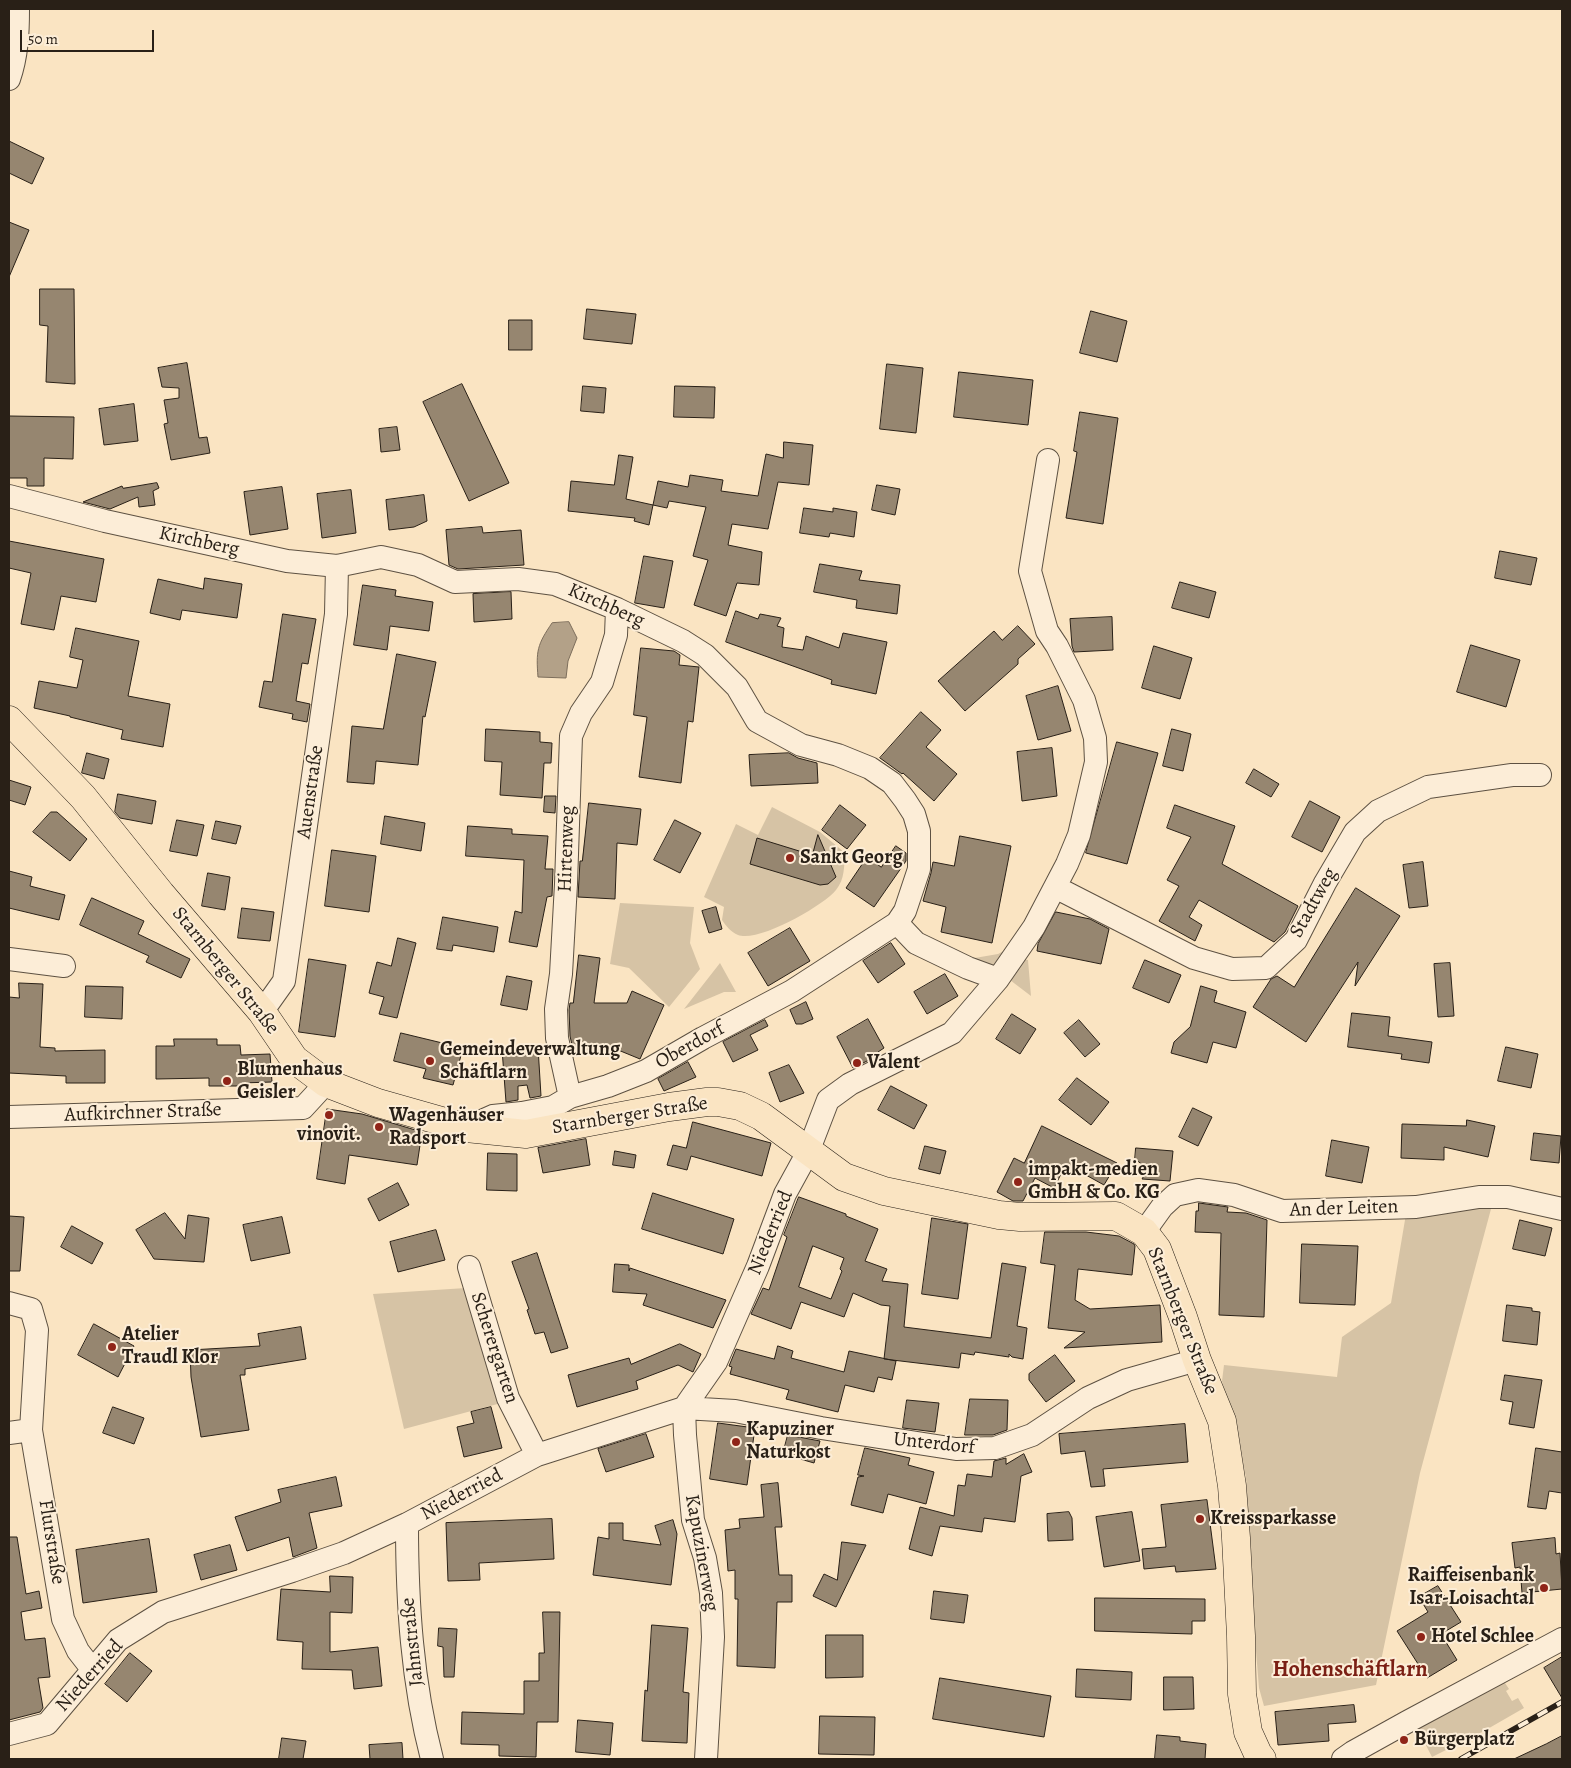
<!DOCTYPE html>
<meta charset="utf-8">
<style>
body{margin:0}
#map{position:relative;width:1571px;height:1768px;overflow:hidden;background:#fae4c2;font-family:Alegreya,serif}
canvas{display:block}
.frame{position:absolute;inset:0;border:10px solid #292017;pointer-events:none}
.scale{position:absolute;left:20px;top:30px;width:134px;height:22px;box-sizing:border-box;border:2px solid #292017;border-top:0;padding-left:6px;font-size:15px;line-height:18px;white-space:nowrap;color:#292017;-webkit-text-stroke:4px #fcedd7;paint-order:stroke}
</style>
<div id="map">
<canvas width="1571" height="1768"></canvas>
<div class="frame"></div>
<div class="scale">50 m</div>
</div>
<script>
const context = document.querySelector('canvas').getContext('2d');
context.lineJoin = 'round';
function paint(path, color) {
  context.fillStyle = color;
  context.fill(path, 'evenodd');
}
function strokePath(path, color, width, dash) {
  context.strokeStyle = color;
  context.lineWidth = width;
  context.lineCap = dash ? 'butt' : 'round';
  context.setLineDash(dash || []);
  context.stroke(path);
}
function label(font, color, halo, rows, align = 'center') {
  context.font = font + ' Alegreya,serif';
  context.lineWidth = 4;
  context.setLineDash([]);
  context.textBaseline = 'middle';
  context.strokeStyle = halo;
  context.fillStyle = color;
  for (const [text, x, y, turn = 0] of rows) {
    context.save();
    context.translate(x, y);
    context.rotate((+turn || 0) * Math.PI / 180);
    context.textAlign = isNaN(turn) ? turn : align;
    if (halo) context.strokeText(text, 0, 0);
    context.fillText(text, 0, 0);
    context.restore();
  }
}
paint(new Path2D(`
 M772,807l48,25 25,21c-1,13 0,26 -9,37 -13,16 -78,53 -98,45 -7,-3 -12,-9 -16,-15l2,-13 -20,-10 32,-73 22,11z
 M620,903l74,4 -4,36 10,26 -31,38 -40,-39 -19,-4z
 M1015,945l-15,19 -16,3 -21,-7 35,-6z
 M1022,959l6,1 3,36 -21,-16z
 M720,963l16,29h-12l-40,17z
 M1469,1208l22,1 -71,264 -44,212 -112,21 -5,-18 -7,-86 -6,-125 -24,-96 2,-16 113,12 5,-40 49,-34 15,-89z
 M466,1288l39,114 -101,27 -31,-135z
 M1503,1680l6,9 -3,2 6,10 6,-3 6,10 -40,23 -52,26 -16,-31z`), '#d6c3a5');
const water = new Path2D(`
 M569,622l8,16 -9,23 -2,17 -28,-1c-2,-26 -1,-32 14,-54z`);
paint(water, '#b3a188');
strokePath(water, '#7c6d5b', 1);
const building = new Path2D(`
 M9,141l35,17 -12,26 -23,-11z
 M9,222l20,8 -20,47z
 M40,289h34l1,95 -29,-2 2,-56 -8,-1z
 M587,309l49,5 -4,30 -48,-5z
 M1091,311l36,10 -10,41 -37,-9z
 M509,320h23v30h-23z
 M187,363l12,75 8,-1 3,16 -39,7 -7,-36 4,-1 -4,-23 15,-2v-10l-17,-1 -4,-19z
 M887,364l36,4 -7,65 -36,-4z
 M959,372l74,8 -5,45 -74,-8z
 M462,384l47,99 -40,18 -46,-99z
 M583,386l23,2 -2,25 -23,-2z
 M675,386l40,1 -1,31 -40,-1z
 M134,404l4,37 -34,4 -5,-36z
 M1080,412l38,6 -15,106 -37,-6 11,-66 -3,-1z
 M9,416l65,1 -1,42 -29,-1v28h-17v-8h-18z
 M397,427l3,23 -19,2 -2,-23z
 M784,442l29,3 -4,40 -31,-3 -10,47 -36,-5 -4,21 34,7 -3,33 -22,-2 -11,33 -32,-11 14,-45 -15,-4 13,-49 -37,-6 -2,7 -14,-3 5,-24 30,6 2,-12 33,5 -2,11 37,5 8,-42 17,4z
 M619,455l14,2 -7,42 27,6 -4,20 -15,-4 1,-3 -67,-7 3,-30 43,4z
 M157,483l2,5 -6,3 2,14 -16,2 -1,-10 -28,12 -27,-7 39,-16 1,2z
 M877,485l23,4 -5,26 -23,-5z
 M282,487l6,42 -38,6 -6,-43z
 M351,490l5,43 -34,5 -5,-44z
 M424,495l3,26 -13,6 -25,3 -3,-30z
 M804,508l29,4v-4l24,4 -3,25 -24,-4 -1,4 -29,-4z
 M482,527l1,6 38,-3 3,35 -66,4 -9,-4 -3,-35z
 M9,541l95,18 -8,43 -35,-6 -7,34 -33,-6 10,-51 -22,-5z
 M1500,551l37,7 -6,27 -36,-7z
 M644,556l29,5 -9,47 -29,-5z
 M820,564l42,7 -3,9 41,5 -3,29 -41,-6 1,-8 -43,-8z
 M205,578l37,6 -5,34 -55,-8 -2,10 -30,-7 8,-34 45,10z
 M1180,582l36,10 -7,26 -37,-10z
 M363,585l33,5 -1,6 38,6 -4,29 -39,-5 -3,24 -33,-5z
 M511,592l1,27 -38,3 -1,-28z
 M736,611l22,8 2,-5 21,4 -4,8 7,2 -2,19 21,3 3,-14 33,12 4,-15 44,9 -11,52 -45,-10 1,-4 -106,-38z
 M283,614l33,5 -8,45 -6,-1 -6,38 14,3 -3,18 -15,-3 1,-5 -34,-7 5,-26 8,1z
 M1112,617l1,33 -39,2 -2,-6 -2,-27z
 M1018,626l17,18 -17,15v5l-53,47 -27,-30 56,-50 8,9z
 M76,628l63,13 -11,55 42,8 -7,43 -42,-8 2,-9 -53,-13v-1l-36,-8 5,-27 38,7 6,-28 -13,-3z
 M1471,645l49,15 -14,47 -49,-15z
 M1154,646l38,12 -12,41 -38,-11z
 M641,648l33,3 6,4 -1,10 20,2 -6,55 -5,-1 -7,62 -42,-6 8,-60 -13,-2z
 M397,654l39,8 -11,55 -2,-1 -5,49 -42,-4 -2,23 -27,-2 5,-56 31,3z
 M1058,686l13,45 -33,9 -12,-44z
 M921,712l20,18 -15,17 31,27 -23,27 -31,-28 -1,1 -22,-16z
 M486,729l54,3v10l12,1 -1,20h-7l-2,35 -42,-3 2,-33 -17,-1z
 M1172,729l19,5 -8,37 -20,-5z
 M1117,742l41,11 -31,111 -41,-11z
 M1052,748l5,48 -35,5 -5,-49z
 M87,753l22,6 -5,20 -22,-6z
 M789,753l9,5 19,5 1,20 -67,3 -2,-31z
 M1254,769l25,15 -8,13 -25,-14z
 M9,780l22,7 -6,18 -16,-5z
 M118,794l38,7 -4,23 -32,-6 -5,-6z
 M545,796h11l-1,17 -11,-1z
 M1310,801l30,16 -18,35 -30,-15z
 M589,803l52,6 -4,36 -20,-2 -2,56 -37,-2 2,-36h2z
 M840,805l26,20 -19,24 -25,-19z
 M1175,805l60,21 -13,38 76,42 -13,26 -11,10 -75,-42 -10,17 13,8 -7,16 -36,-20 20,-35 -12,-6 24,-43 -24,-9z
 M51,812h6l30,27 -17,22 -37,-29z
 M385,816l40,7 -4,28 -40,-7z
 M177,820l27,5 -7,31 -27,-5z
 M675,820l26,13 -21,40 -26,-13z
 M216,821l25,5 -5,18 -24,-5z
 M468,826l44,3v5l36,2 -3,33h8l-1,27 -5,1 -10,50 -28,-5 6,-31 7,2 2,-53 -58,-4z
 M818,835l18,42 -8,7 -8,1 -70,-21 7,-26 55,17z
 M960,836l51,10 -19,97 -51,-11 5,-25 -23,-6 8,-28 2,-11 21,4z
 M896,846l10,7v8l-32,46 -28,-19 21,-31 14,10z
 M332,850l44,6 -7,56 -44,-6z
 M1423,862l5,44 -19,2 -6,-43z
 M9,871l23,6 -2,9 35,9 -6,25 -50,-12z
 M208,873l22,4 -5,33 -23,-4z
 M1356,888l44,28 -45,70 3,-24 -52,80 -53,-35 18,-28 6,-3 17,11z
 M92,898l52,23 -6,13 52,25 -9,19 -35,-16 3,-6 -69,-31z
 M716,907l6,22 -13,4 -7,-22z
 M242,908l32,4 -4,29 -32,-3z
 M1056,912l34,7 19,10 -8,35 -64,-13 1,-7z
 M443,917l55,10 -4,25 -41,-7 -1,6 -15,-2z
 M790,928l20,33 -42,25 -20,-33z
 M398,938l18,5 -19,75 -18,-4 5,-17 -15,-4 8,-31 14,4z
 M891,943l14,21 -27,19 -15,-22z
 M579,955l21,3 -6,45h33l5,-12 32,14 -24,54 -34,-14v8l-32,1 -4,-18 -1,-26 1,-7h3z
 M309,959l37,6 -11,72 -36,-5z
 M1145,960l36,15 -12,28 -36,-15z
 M1450,963l4,53 -16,1 -4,-53z
 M945,974l13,22 -31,18 -13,-22z
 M507,976l25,5 -5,29 -26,-5z
 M19,983l24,1 -3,63 15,1v3l50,-1v33h-39v-7l-57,-3v-76l10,1z
 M86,986l37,1 -1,32 -37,-2z
 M1201,986l16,5 -3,11 32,10 -10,36 -23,-6 -6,21 -36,-10 3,-11 16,-15z
 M806,1002l7,17 -11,5h-6l-6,-14z
 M1352,1013l38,4 -2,19 44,6 -3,21 -28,-4 1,-5 -54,-7z
 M1012,1014l24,15 -16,25 -24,-15z
 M868,1019l16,29 -6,4 1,3 -26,13 -16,-31z
 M765,1020l3,6 -18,9 8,15 -25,12 -10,-20z
 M1079,1020l21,24 -15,13 -21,-24z
 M401,1033l62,15 -10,37 -30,-7 3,-9 -32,-8z
 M174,1039h43v6h23l1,10 29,-1 2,28 -31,1v3h-32v-8l-53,1v-33h18z
 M538,1047l3,49 -11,2 -3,-13 -9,1v14l-12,2 -4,-53z
 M1506,1047l32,7 -7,34 -33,-7z
 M688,1062l8,15 -32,14 -6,-12z
 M789,1065l15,28 -24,9 -11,-29z
 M1077,1078l32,24 -18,23 -32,-25z
 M891,1086l36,19 -13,24 -36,-19z
 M1193,1108l19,9 -14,29 -19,-9z
 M327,1109l35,5 60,18 -5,33 -68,-10 -4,29 -28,-5z
 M1467,1120l28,6 -7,31 -44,-10v13l-43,-2 1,-34 64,2z
 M693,1122l78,21 -9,33 -71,-20 -4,14 -20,-5 6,-20 13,3z
 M1042,1126l75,37 -13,22 -38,-21 -12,24 -19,-10 -12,23h-10l-16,-9 17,-34 10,5z
 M1534,1133l27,3 -2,27 -28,-3z
 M586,1139l4,26 -47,8 -5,-25z
 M1332,1140l37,7 -7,36 -36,-7z
 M925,1146l21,5 -6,23 -21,-5z
 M1136,1148l37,3 -3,30 -28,-2 6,-10 -13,-10z
 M615,1151l21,4 -2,13 -21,-3z
 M488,1153l29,1v37l-30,-1z
 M398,1183l11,22 -30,16 -11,-22z
 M653,1193l81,26 -11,35 -81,-25z
 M799,1197l47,17v2l32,13 -13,32 22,8 -5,12 26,3 -4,43 87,11 11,-75 24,4 -9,59 10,2 -4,31 -11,-2 -3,-3v3l-34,-5 -1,3 -13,-2 -2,15 -75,-9 6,-53 -9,-1 -28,-12 -9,24 -43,-15 -10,27 -40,-15 12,-26 6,2 18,-53 -3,-2zM813,1246l31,12 -4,11 2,2 -11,28 -32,-12z
 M1199,1203l29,4 -1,5 19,1 21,7 -3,97 -45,-2 2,-82 -26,-1 1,-21h2z
 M165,1213l20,26 3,-24 21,3 -5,44 -50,-3 -18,-29z
 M9,1216l15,1 -4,54h-11z
 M282,1217l8,36 -39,8 -8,-36z
 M932,1218l36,6 -10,75 -36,-5z
 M1520,1220l32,8 -7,28 -32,-7z
 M72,1226l31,17 -11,21 -31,-17z
 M436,1230l9,30 -47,12 -8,-30z
 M1045,1232h41l33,4 15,8 1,2 -3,29 -54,-6 -3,31 15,9 70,-4 2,37 -98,6 21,-16 -37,-4 7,-63 -14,-2z
 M1302,1244l56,2 -3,59 -55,-2z
 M537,1253l31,95 -17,5 -7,-21 -9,2 -8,-24 2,-1 -17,-47z
 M615,1264l14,1v6l1,-3 96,32 -13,28 -70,-23 4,-11 -34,-2z
 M1507,1305l25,3v3l8,1 -3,33 -34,-4z
 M94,1324l40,22 -16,31 -40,-22z
 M301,1327l5,32 -61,10v6h-5l9,55 -48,7 -10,-60 -1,-27 70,-4 -2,-12z
 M680,1344l21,10 -8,18 -15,-7 -42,16 2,8 -61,18 -9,-32 61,-17 2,6z
 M778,1346l15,5 -2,7 53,14 5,-21 47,10 -4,19 -14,-3 -4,15 -29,-7 -7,27 -52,-13 3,-9 -59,-16 2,-7 -3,-1 7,-17 38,10z
 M1055,1355l20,26 -29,21 -17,-22v-6z
 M1505,1375l37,5 -8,48 -25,-4 4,-22 -12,-2z
 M970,1399l38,1 -1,30 -14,5h-28z
 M907,1400l32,3 -4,29 -32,-4z
 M113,1407l31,11 -10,26 -31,-11z
 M491,1407l11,41 -38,9 -7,-30 17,-4 -3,-11z
 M718,1423l37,5 -8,57 -37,-6z
 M1185,1424l3,38 -85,7 2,17 -14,1 -6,-36 -24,3 -2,-20z
 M646,1434l8,23 -48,15 -8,-23z
 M788,1435l32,6 -6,22 -31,-9z
 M865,1448l45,10 -2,7 26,7 -8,32 -38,-10 -5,19 -32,-8 7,-28 6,-1 -6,-1z
 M1536,1448l26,4v41l-13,-2 -3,18 -18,-2z
 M1024,1454l8,18 -11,4 -6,46 -31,-4 -2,14 -42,-6 -8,30 -23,-7 11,-42 34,9 4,-31 7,1 2,-12 25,3 2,-16 12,-3v6z
 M336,1477l6,29 -33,7 8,35 -24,9 -4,-20 -42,14 -12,-34 46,-15 -3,-12z
 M778,1483l4,44h-7l4,48h13v27h-15l-2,66 -38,-2 1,-67h-3v-29l-7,1 -3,-41 15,-2 -1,-9 25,-2 -3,-32z
 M1207,1500l9,69 -40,3 -1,-6 -31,3 -2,-20 24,-2 -5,-42z
 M1069,1512l3,6 1,22 -25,1 -1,-27z
 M1132,1512l8,49 -36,6 -8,-50z
 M552,1519l2,40 -75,4 1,17 -32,1 -2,-58z
 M673,1520l4,14 -6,51 -78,-10 5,-38 11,2v-16h14v17l38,5 -6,-19z
 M9,1537h8l9,57 13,-3 3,17 -21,4 4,28 20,-2 5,39 -12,1 5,30 -3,4 -31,8z
 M1555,1538l1,16 4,-1 2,36 -40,4 -2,-26 -5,1 -3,-25z
 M149,1539l8,53 -74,11 -7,-53z
 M842,1542l24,3 -30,62 -23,-11 11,-22 13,6z
 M230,1545l7,25 -36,10 -7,-25z
 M330,1576l23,1 -1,36 -22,-1v40l48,-5 4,39 -28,3 -2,-19 -50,-1 1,-27 -26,-2 4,-51 49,3z
 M1438,1586l23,36 -20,12 16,26 -30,18 -30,-47 31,-19 -9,-15z
 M934,1591l34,4 -4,28 -33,-4z
 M1095,1598l110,1v22h-13v13l-97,-3z
 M543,1612h17l-2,110h-21l-1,35 -37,-1v-11l-38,-1 1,-32 62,2v-33h15v-28h5z
 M652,1625l36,3 -5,64 6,1 -2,50 -45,-2 3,-51 2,1z
 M439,1628l18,1 -3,48h-10l-1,-30 -5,-1z
 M826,1635h37v42l-37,1z
 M130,1653l22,18 -25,31 -22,-18z
 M1562,1657v41l-18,-30z
 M1077,1669l55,3 -1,28 -55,-3z
 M1164,1677h29l1,32 -30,1z
 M940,1678l111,18 -7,41 -111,-18z
 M1354,1705l2,17 -28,2 1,17 -51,4 -3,-33z
 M820,1716l55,1 -1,38 -55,-1z
 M578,1720l35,3 -3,32 -34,-3z
 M1157,1735l23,2v4l26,3 -1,15h-50z
 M1562,1736v23h-48l32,-15z
 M282,1738l24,3 -3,18h-24z
 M402,1743l1,16h-33l-1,-14z`);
paint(building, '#968670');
strokePath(building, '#292017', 1);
const minor = new Path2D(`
 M9,79c8,-23 9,-46 9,-70
 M9,496l96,25 182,40 50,5 44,-9 37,8 37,17 63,-3 37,5 62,25 66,32 22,14 32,32 20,34 44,24 37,10 32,13 22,15 13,17 9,14 5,17v38l-14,42 -8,12 -105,68 -89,47 -57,33 -38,15 -38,11 -17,10 -31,6 -29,3 -27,12
 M1055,887l139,71 38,11 34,-1 30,-28 29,-57 30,-51 23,-21 50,-24 84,-12h28
 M897,923l19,20 52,25 30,11
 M9,959l55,7
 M262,1012l22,-31 52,-367 1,-48
 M570,1097l-13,-59 -1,-29 5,-35 5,-90 5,-148 10,-23 21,-31 14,-47 1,-26
 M9,1117l294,-9 23,-25
 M1144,1232l18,-25 13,-12 23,-5 36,5 48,16 134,-4 63,-10h29l54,12
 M469,1267l39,131 29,57
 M9,1303l22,6 6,21 -6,100
 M684,1408l51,3 86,17 135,21 39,-1 37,-13 56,-37 39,-18 70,-20
 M684,1408l1,27 8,85 12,38 6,35 2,44 -7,122
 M9,1433l22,-3 32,189 15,32 14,18
 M407,1524c0,79 5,158 25,235
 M9,1734l38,-10 71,-84 45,-28 129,-41 52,-18 63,-29 130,-69 147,-47 32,-46 42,-96 27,-72 23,-42 20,-52 22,-16 102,-51 46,-54 36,-52 33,-63 12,-29 17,-73 -1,-24 -11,-38 -27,-54 -10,-15 -17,-60 18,-111
 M1343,1759l10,-7 54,-30 155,-83`);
const major = new Path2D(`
 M9,720l74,77 78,97 101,118 32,47 32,24 52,20 88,25 60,6 143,-27 38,-5h11l22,4 21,10 83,61 40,14 115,24 21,2 96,-1 28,16 13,17 26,68 14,43 25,61 10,65 4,52 5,98 1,58 6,38 10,22 4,5`);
strokePath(minor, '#5d5142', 24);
strokePath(major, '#292017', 29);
strokePath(minor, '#fcedd7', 22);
strokePath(major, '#fae4c2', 28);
const rail = new Path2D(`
 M1461,1759l101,-57`);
strokePath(rail, '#292017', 5.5);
strokePath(rail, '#fcedd7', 4, [11]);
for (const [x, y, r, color] of [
 [790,858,5,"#8f2418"],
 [430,1061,5,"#8f2418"],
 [857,1063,5,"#8f2418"],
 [227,1081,5,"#8f2418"],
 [329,1115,5,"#8f2418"],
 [379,1127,5,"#8f2418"],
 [1018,1182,5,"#8f2418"],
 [112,1347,5,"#8f2418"],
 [736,1442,5,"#8f2418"],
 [1200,1519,5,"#8f2418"],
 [1544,1588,5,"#8f2418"],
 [1421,1637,5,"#8f2418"],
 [1404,1740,5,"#8f2418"]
]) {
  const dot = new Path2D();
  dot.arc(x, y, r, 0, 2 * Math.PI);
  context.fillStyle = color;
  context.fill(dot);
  strokePath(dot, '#fcedd7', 2);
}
label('20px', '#292017', '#fcedd7', [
 ["Kirchberg",199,542,12],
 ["Kirchberg",606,606,24],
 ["Auenstraße",311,792,-82],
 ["Hirtenweg",567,849,-88],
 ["Stadtweg",1314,903,-61],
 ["Starnberger Straße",225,971,51],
 ["Oberdorf",690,1046,-29],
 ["Aufkirchner Straße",143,1113,-2],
 ["Starnberger Straße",630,1116,-9],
 ["An der Leiten",1344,1209,-2],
 ["Niederried",771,1233,-68],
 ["Starnberger Straße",1182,1321,68],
 ["Scherergarten",494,1348,72],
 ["Unterdorf",934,1444,6],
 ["Niederried",462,1495,-28],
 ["Flurstraße",51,1542,81],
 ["Kapuzinerweg",701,1553,80],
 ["Jahnstraße",413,1642,-96],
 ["Niederried",90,1676,-48]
]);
label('bold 20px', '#292017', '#fcedd7', [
 ["Sankt Georg",800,858],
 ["Gemeindeverwaltung",440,1050],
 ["Schäftlarn",440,1073],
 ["Valent",867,1063],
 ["Blumenhaus",237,1070],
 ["Geisler",237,1093],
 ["Wagenhäuser",389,1116],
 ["Radsport",389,1139],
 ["vinovit.",329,1135,"center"],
 ["impakt-medien",1028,1170],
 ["GmbH & Co. KG",1028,1193],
 ["Atelier",122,1335],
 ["Traudl Klor",122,1358],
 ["Kapuziner",746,1430],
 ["Naturkost",746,1453],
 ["Kreissparkasse",1210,1519],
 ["Raiffeisenbank",1534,1576,"right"],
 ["Isar-Loisachtal",1534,1599,"right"],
 ["Hotel Schlee",1431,1637],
 ["Bürgerplatz",1414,1740]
], 'left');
label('bold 22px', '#7a1f14', '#fcedd7', [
 ["Hohenschäftlarn",1350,1671]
]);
</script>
